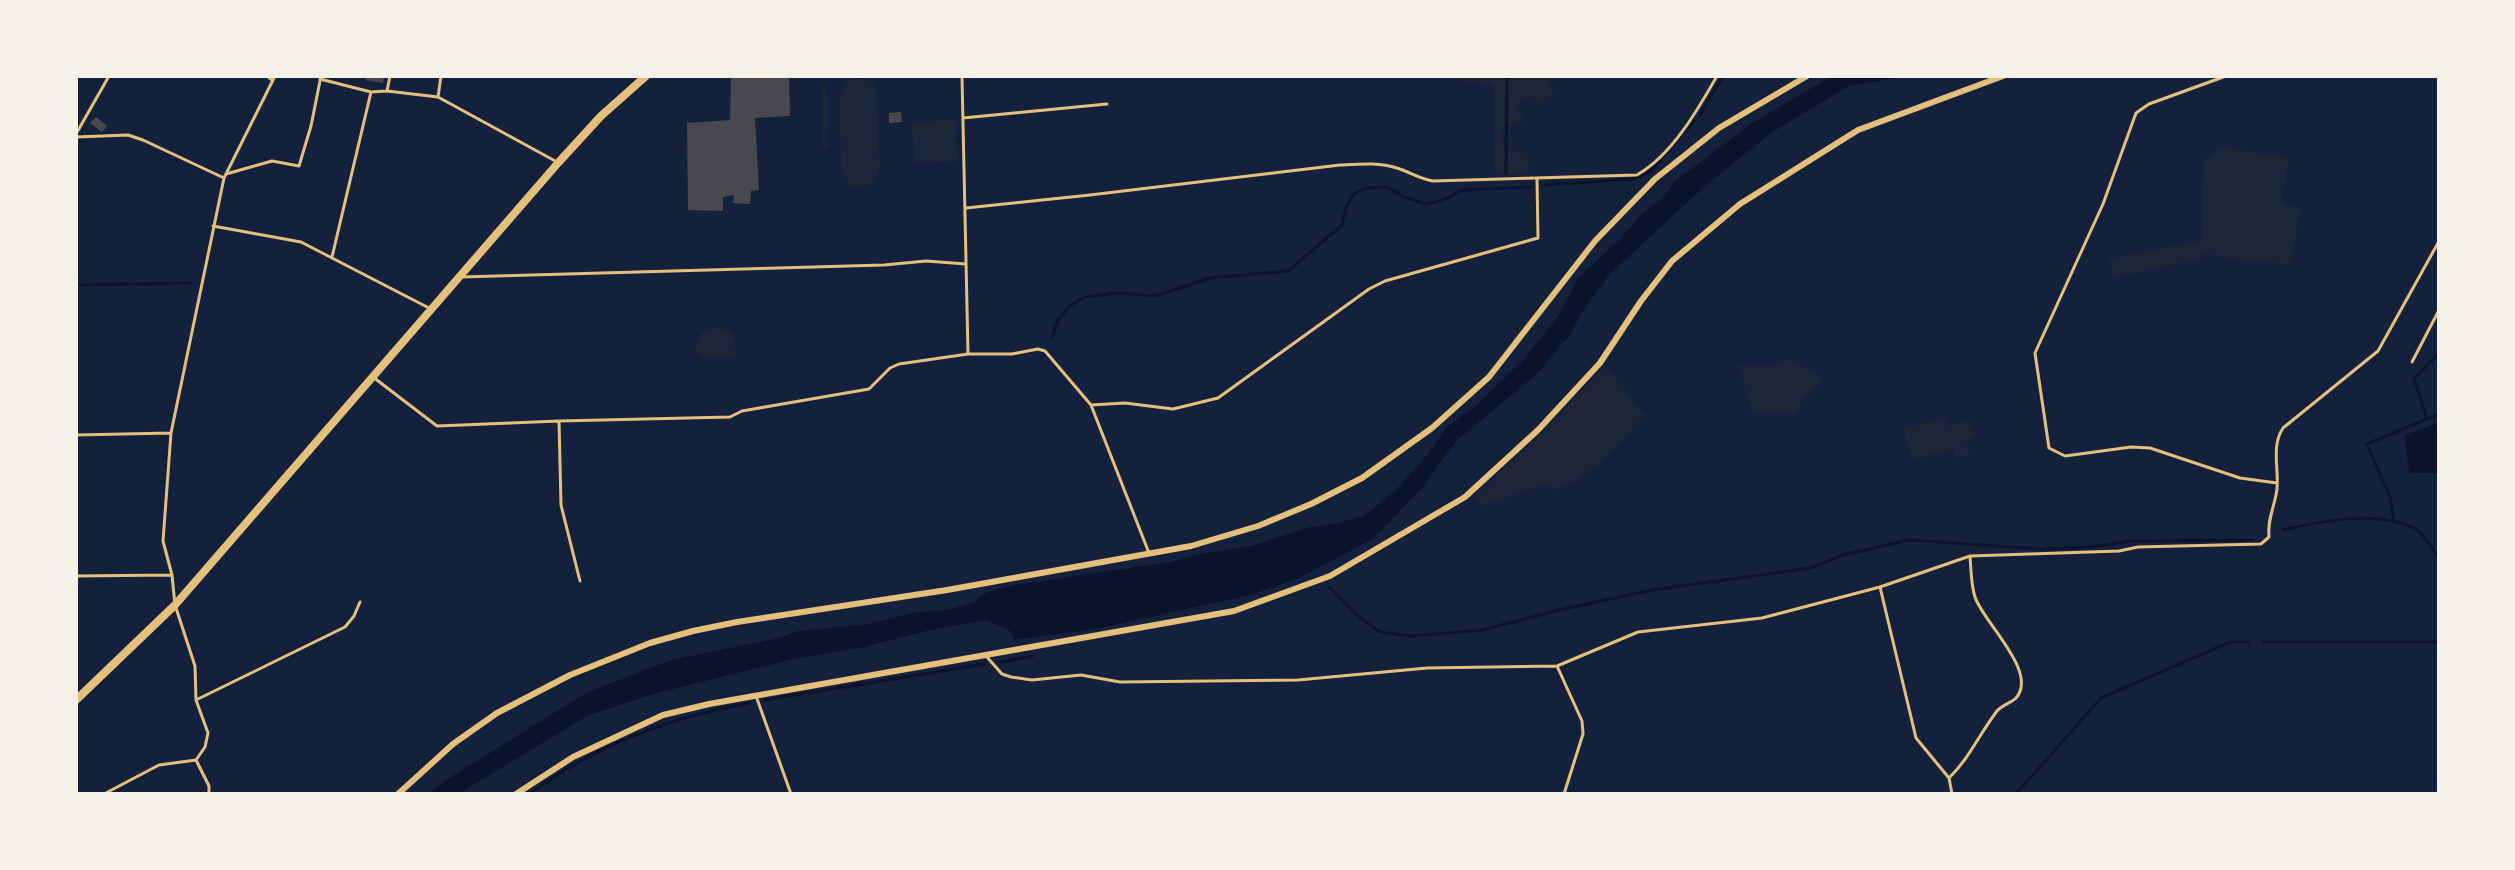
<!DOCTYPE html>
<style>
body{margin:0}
#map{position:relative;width:2515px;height:870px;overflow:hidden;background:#14213d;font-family:Lato,sans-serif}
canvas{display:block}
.frame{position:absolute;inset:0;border:78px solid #f6f1e7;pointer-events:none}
</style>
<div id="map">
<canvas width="2515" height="870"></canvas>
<div class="frame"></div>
</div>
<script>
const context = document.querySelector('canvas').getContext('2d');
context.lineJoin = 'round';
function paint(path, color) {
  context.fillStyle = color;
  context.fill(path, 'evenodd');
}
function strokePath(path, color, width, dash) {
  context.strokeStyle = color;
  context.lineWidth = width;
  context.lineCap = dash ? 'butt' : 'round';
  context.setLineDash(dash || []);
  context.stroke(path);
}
paint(new Path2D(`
 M1466,77h82l6,15 -15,12 -7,-9 -16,9 8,17 -22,7 2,24 24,1 1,20 -34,2 -2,-92 -28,1z
 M854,78l17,3 5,6 4,81c-5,15 -13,20 -29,18l-10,-16 -1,-75 6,-11z
 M827,84l1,65h-5l-2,-64z
 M955,119l3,42 -44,3 -2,-41z
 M2220,147l69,11 -8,47 19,3 -9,57 -90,-11 -1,5 -85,18 -6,-18 92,-18 3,-81z
 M715,327l17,4 5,26 -36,1 -4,-3 -2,-11 7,-12z
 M1788,359l37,19 -21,21 -8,14 -45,-1 -12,-47 29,2z
 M1606,366l39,49c-26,27 -55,65 -92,75l-4,-8 -66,24 -8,-10 60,-56z
 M1945,418l2,8 23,-5 4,16 -8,2 4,16 -15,3 -2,-8 -42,10 -8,-32z`), '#1d2539');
paint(new Path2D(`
 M1832,76l71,1 -54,9 -78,47 -66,53 -95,88 -30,41 -8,17 -35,42 -81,67 -34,47 -49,51 -74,39 -49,17 -155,34 -80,11 -5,-9 -23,-11 -61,11 -62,16 -70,12 -137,34 -70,23 -127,77h-31l14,-11 143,-89 85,-33 108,-22 19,-7 70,-7 50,-12 30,-2 29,-9 5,-7 32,-9 157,-23 24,-7 56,-9 59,-19 28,-4 25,-7 11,-8 23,-19 31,-35 19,-27 31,-23 45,-44 35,-44 21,-39 41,-38 20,-23 22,-18 12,-16 78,-59z
 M2438,423v50h-29l-4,-38z`), '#0b132b');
strokePath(new Path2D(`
 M1700,115l23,-39
 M1506,173l1,-97
 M1545,185l88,-6 17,-7 45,-52
 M76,285l115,-2
 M1052,338l6,-18 13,-15 14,-8 32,-4 38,3 55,-18 78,-7 54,-46 4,-17 7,-13 12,-7 22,-1 17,10 22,7 17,-4 20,-10 68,-3
 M2427,419l11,-4
 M2394,522l-4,-25 -23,-53 60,-25 -13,-40 24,-25
 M2283,530c38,-9 93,-20 131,-2 9,5 18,20 24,28
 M1329,587l31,31 20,14 30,4 72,-6 77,-20 93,-20 159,-22 32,-13 65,-15 132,9 50,-2 41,-6 122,-1
 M2263,642h175
 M1001,662l32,-6
 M765,700l219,-36
 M530,794c63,-48 143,-78 220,-91
 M2016,794l85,-96 129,-56h18`), '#0b132b', 3);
paint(new Path2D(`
 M366,76h18l-1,7 -17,-3z
 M731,76h58l1,40 -35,2 4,72 -8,1 -1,13 -17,-1 1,-8 -11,2v14l-35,-1 -1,-87 43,-3z
 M901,112l1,10 -13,1v-10z
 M96,117l11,9 -5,6 -12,-9z`), '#48494c');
strokePath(new Path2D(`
 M267,76l5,4
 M962,76l6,278
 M2226,76l-77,28 -13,9 -33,91 -68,149 14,95 16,8 66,-9 19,1 90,30 37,5
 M320,79l51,13 16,-1 51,6 119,65
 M387,91l3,-15
 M438,97l3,-21
 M963,118l144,-14
 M76,134l33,-58
 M76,137l52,-2 15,5 81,38
 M226,174l46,-13 27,5 12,-40 10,-50
 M966,208l124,-13 250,-30c19,-1 39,-3 57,3 13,4 22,11 36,13l204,-6c35,-20 60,-64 80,-99
 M213,226l88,16 128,66
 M332,257l39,-165
 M461,277l423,-12 42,-4 40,3
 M2412,362l26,-50
 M373,377l64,49 122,-5 2,84 19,76
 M1091,405l34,-2 48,6 45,-11 151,-109 16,-8 153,-43 -1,-59
 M559,421l171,-4 12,-6 127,-22 21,-21 9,-4 69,-10h44l26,-5 7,2 46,54 58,148
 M76,435l95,-2
 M76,576l95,-1
 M1880,587l36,151 33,40 3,16
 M986,656l16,18 9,3 21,3 49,-5 39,7 178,-2 129,-12 130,-2 81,-34 124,-14 118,-31 90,-31 149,-5 19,-4 123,-3 8,-7c-2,-18 6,-31 8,-48 2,-21 -6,-43 6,-61l95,-77 60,-108
 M1557,666l25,55 1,13 -19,60
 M756,696l35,98
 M196,700l149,-73 9,-11 6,-14
 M196,760l9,-13 3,-14 -12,-33 -1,-34 -20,-61 -3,-30 -9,-34 8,-108 53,-255 51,-102
 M196,760l13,26v8
 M1949,778c20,-19 31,-45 48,-67 5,-6 14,-8 19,-13 23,-26 -33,-76 -41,-101 -4,-12 -4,-28 -5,-41
 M104,794l55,-29 37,-5`), '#e5c07b', 3);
strokePath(new Path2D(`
 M398,794l55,-50 44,-31 73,-38 80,-32 43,-12 44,-9 210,-32 244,-44 67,-20 53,-22 51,-26 70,-50 57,-51 106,-136 60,-62 64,-51 88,-52
 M516,794l57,-37 90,-42 46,-11 525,-93 96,-35 135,-79 73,-67 62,-67 41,-62 31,-40 68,-57 118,-74 145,-54`), '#e5c07b', 6);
strokePath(new Path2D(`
 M76,700l99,-95 383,-442 43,-47 45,-40`), '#e5c07b', 8);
</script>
